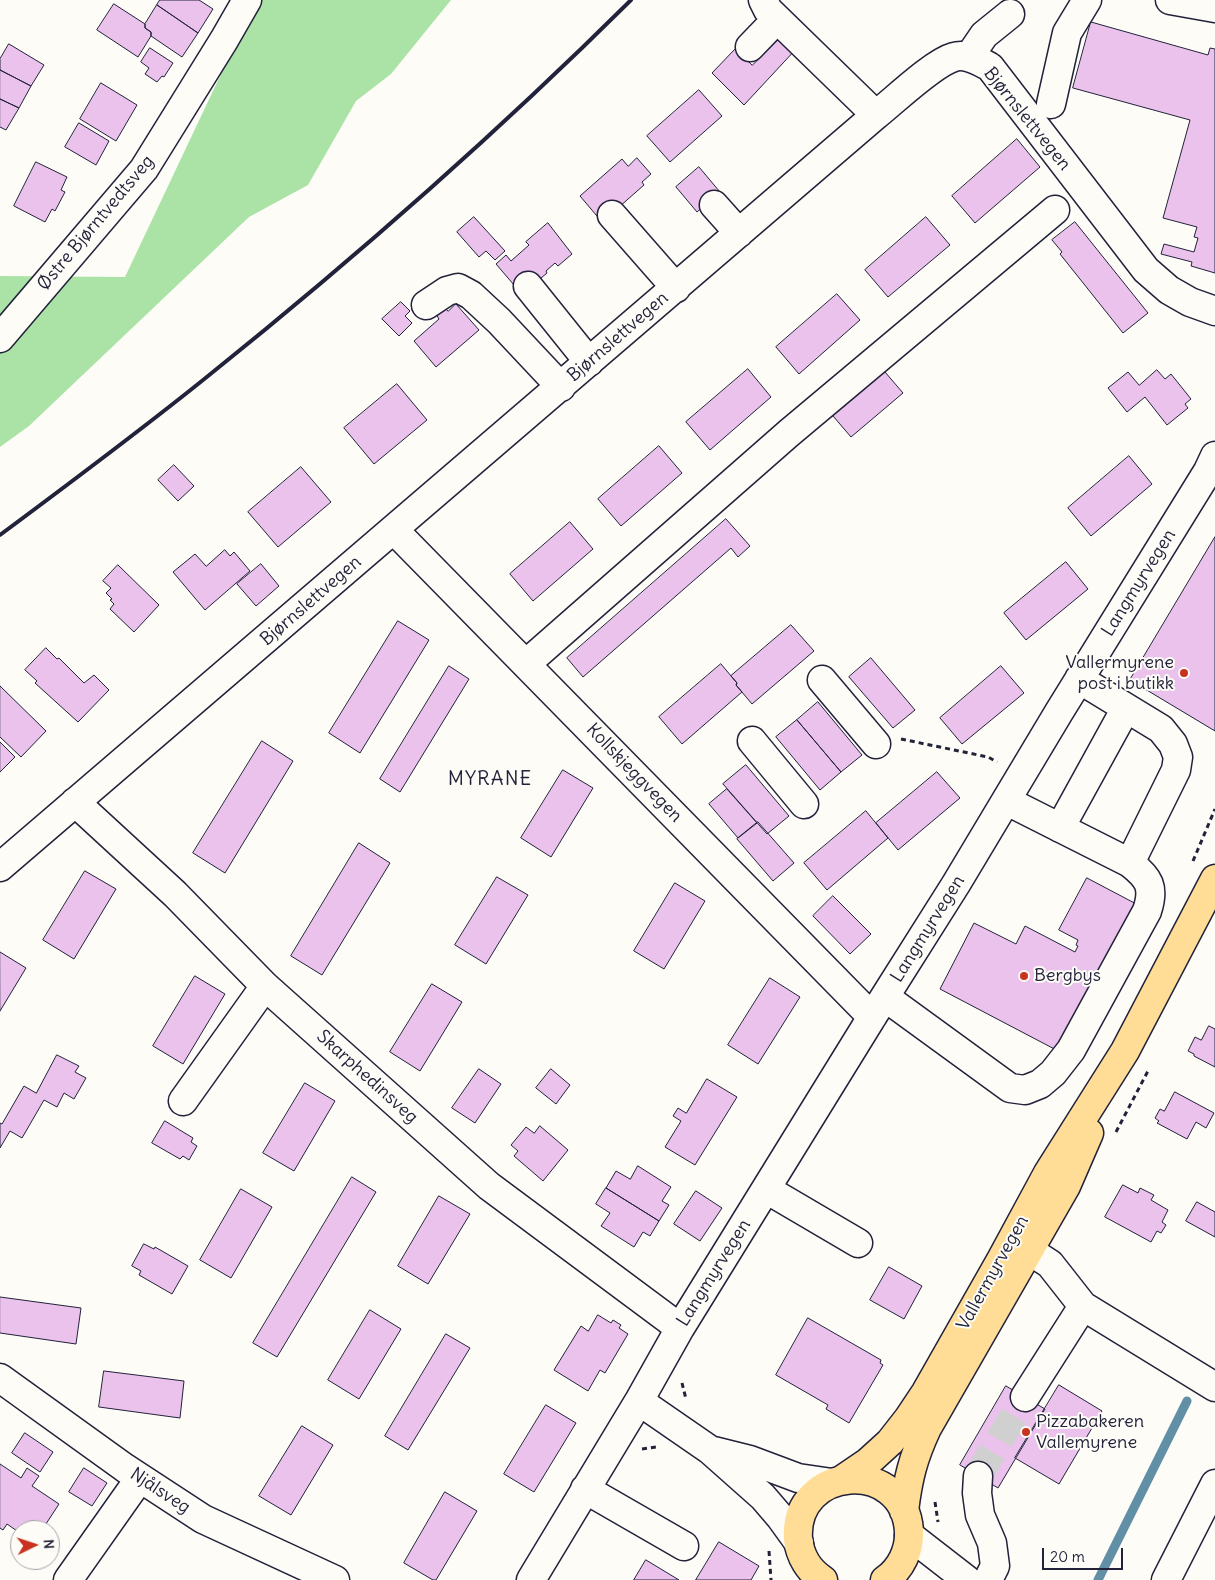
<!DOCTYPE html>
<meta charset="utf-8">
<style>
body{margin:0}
#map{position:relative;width:1215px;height:1580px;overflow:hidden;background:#fdfcf7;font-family:Delius,sans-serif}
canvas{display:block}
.north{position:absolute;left:10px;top:1520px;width:50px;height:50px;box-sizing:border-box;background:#fdfcf7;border:1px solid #a5a5ac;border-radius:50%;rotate:86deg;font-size:14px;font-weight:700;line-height:20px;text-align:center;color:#22223b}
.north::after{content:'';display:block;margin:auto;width:18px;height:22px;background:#c8321e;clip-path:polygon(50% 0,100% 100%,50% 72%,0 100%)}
.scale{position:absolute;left:1042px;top:1548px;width:81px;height:22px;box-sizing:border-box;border:2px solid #22223b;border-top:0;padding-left:6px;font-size:15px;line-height:18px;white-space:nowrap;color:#22223b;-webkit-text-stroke:4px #fdfcf7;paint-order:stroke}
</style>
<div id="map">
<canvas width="1215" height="1580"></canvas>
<div class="north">N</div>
<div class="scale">20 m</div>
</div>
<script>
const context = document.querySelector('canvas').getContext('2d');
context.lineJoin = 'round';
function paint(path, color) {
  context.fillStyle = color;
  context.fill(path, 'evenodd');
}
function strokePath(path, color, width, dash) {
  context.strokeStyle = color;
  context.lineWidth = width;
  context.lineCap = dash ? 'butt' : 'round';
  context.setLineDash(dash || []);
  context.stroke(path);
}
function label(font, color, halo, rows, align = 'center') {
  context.font = font + ' Delius,sans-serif';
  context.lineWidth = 4;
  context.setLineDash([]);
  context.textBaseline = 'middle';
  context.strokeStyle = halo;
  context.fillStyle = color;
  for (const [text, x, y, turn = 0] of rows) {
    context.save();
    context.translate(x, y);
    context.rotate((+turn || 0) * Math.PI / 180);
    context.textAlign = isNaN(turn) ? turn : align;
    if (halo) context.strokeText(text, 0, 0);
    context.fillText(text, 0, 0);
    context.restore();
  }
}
paint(new Path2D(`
 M256,0h195l-60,74 -35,27 -48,84 -59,32 -220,209 -29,21v-171l125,1z`), '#abe3a6');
strokePath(new Path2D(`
 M1098,1580l89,-179`), '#618fa5', 9);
const building = new Path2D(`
 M160,0h39l14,9 -15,24 -41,-28z
 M114,4l31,20v4l6,4v4l-13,21 -41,-27z
 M157,5l41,28 -16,24 -31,-21v-4l-6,-4v-4z
 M1091,22l117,33 2,-7 5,1v224l-24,-7 1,-4 -31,-8 3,-10 30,8 4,-14 -4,-1 3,-10 -34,-9 27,-98 -117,-32z
 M783,35l14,13 -53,57 -32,-32 23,-24 17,16z
 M9,44l35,21 -13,21 -31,-16v-11z
 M150,48l23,15 -9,14 -2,-1 -5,6 -12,-8 4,-6 -8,-6z
 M0,70l31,16 -12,22 -19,-9z
 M101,83l36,22 -21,36 -36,-22z
 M699,90l23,26 -52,46 -23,-26z
 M0,99l19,9 -13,22 -6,-3z
 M79,123l30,18 -13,24 -31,-18z
 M1017,139l23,28 -65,56 -23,-27z
 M637,158l14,16 -9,8 2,3 -42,37 -22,-26 42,-37 6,7z
 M36,162l31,15 -6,13 4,2 -10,19 -3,-2 -7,13 -31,-16z
 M699,167l21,25 -23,20 -21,-25z
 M474,217l31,34 -10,9 -9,-9 -7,6 -22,-25z
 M926,217l24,28 -62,52 -23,-27z
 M1075,222l73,91 -25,20 -63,-79 2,-2 -10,-12z
 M548,223l24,31 -14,12 -3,-3 -9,8 1,2 -13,11 -14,8 -24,-28 10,-9 5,6 18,-16 -3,-3z
 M837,294l23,26 -61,54 -23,-27z
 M401,302l9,9 -5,5 7,7 -13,13 -17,-17z
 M456,304l23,26 -43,37 -22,-26 25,-22 -3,-5 8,-7 4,4z
 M748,369l23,28 -61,53 -24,-28z
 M1157,370l8,9 6,-5 20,25 -6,5 3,4 -21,17 -22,-28 -18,15 -19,-24 20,-16 11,13z
 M885,372l18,21 -52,44 -18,-21z
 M397,384l30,36 -53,44 -30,-36z
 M659,446l23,27 -61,53 -23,-27z
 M1129,456l23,28 -61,52 -23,-28z
 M174,465l20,21 -16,15 -20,-21z
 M301,467l30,35 -53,45 -30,-35z
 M726,519l24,27 -12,11 -7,-9 -148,129 -16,-19z
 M570,522l23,27 -60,52 -23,-27z
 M1215,537v194l-85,-51z
 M225,550l5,6 4,-4 16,19 -45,39 -32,-38 22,-18 11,12z
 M1066,562l22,27 -62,51 -22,-27z
 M261,564l18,22 -23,20 -19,-22z
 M118,565l41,40 -25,27 -24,-23 4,-5 -4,-4 2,-1 -6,-6 5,-5 -8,-7z
 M398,621l31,19 -69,113 -31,-20z
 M791,625l23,26 -62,53 -16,-19 1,-2 -6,-7z
 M46,648l11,11 2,-1 25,25 10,-8 15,15 -31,32 -43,-39 2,-2 -12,-11z
 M871,658l44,52 -22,18 -44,-51z
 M721,664l16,19 -1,2 6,7 -60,52 -23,-27z
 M449,666l20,13 -69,113 -20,-13z
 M1001,666l23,27 -62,51 -22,-26z
 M0,686l46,45 -25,26 -21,-20z
 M818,702l44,53 -21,17 -44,-52z
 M797,720l44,52 -21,18 -44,-53z
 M262,741l31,20 -68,112 -32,-20z
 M0,742l15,15 -15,15z
 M746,765l43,51 -22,18 -44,-50z
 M563,770l30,18 -42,69 -30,-19z
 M937,772l23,26 -62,52 -22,-27z
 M727,789l30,34 -19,15 -29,-34z
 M866,811l22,27 -61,52 -23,-27z
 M758,822l36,41 -21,18 -36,-42z
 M359,843l31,20 -68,112 -31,-19z
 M85,871l31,18 -42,70 -31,-19z
 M497,877l31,18 -42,69 -31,-19z
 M1087,878l55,29 -80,146 -122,-64 34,-66 42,21 9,-18 50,26 3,-6 -2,-1 2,-5 -19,-10z
 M675,883l30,18 -41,68 -30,-18z
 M833,896l38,38 -21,20 -37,-38z
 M0,952l26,16 -26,43z
 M195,976l30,18 -42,70 -30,-18z
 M770,978l30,19 -42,67 -30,-19z
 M432,984l30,18 -42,69 -30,-19z
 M1209,1026l6,3v38l-21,-11v-2l-6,-3 7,-14 6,3z
 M57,1055l22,11 -4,6 11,6 -12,21 -10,-6 -7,14 -13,-7 -22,38 -12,-7 -10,17v-25l2,1 22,-38 12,7z
 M479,1069l22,15 -26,39 -23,-15z
 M551,1069l19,16 -14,19 -20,-16z
 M707,1079l30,18 -42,68 -30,-18 16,-26 -8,-5 5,-8 8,5z
 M305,1083l30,18 -41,70 -31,-18z
 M1175,1092l39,21 -8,15 -10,-6 -9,17 -30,-16 2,-2 -4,-3 5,-9 4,2z
 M165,1121l28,17 -2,4 6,4 -8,14 -6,-4 -3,3 -28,-16z
 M540,1126l28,24 -25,31 -29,-25 4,-5 -7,-6 15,-18 8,6z
 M638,1166l33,21 -9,14 7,4 -10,16 -53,-33 10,-17 14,8z
 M352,1177l24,15 -99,165 -24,-14z
 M1123,1185l15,8 2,-5 14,7 -3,5 17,10 -6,12 4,3 -5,8 -4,-2 -6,11 -46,-25z
 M606,1188l53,33 -9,15 -7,-4 -9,15 -33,-21 9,-13 -14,-9z
 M241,1189l31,18 -41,71 -31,-18z
 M696,1191l26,17 -22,33 -26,-17z
 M439,1196l31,18 -42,70 -30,-18z
 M1197,1202l18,10v25l-29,-16z
 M144,1244l10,5 1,-2 33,19 -16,28 -33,-19 2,-4 -9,-5z
 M889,1267l33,19 -18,33 -34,-19z
 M0,1297l81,11 -5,36 -76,-11z
 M370,1310l31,19 -42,70 -31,-19z
 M598,1315l13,8 2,-3 8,5 -2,3 9,6 -23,39 -5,-3 -12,21 -34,-21 27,-44 7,5z
 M808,1318l73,42 -1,3 3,2 -34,58 -23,-14 2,-4 -52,-30z
 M446,1334l24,14 -62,102 -23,-14z
 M104,1371l80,10 -4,37 -81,-11z
 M1059,1385l43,26 -43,73 -44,-26z
 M1006,1386l39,23 -47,79 -38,-23z
 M546,1405l30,18 -42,69 -30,-18z
 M302,1426l31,19 -42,70 -32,-19z
 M25,1433l28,19 -13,20 -28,-19z
 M0,1464l21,14 6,-10 12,8 -7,10 27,18 -17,26h-22v3l-13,-9 -4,6 -3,-2z
 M84,1468l23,15 -15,23 -23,-14z
 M445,1492l32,19 -41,69h-3l-29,-17z
 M719,1542l40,24 -8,14h-55z
 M646,1560l33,20h-45z`);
paint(building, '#eac2eb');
strokePath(building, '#22223b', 1);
strokePath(new Path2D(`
 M978,1476l47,-79`), '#d1d0d1', 28, [28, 14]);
const minor = new Path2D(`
 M763,0l5,10 108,105
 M1170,0l45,8
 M750,47l27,-28
 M969,57l15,-22 26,-21
 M1051,104l16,-71 20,-33
 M714,205l25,28
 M612,215l64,73
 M528,286l61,76
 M426,305l21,-14 11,-3 13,7 28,26 62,66
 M0,338l144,-169 80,-129 23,-40
 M394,530l478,487
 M527,663l262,-230 266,-223
 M1079,679l82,50 12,15 5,13 -2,13 -46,93
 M822,680l54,64
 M752,741l52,63
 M75,802l100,92 90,92 224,200 191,142
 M1060,828l66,-120
 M0,867l876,-752c19,-15 57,-52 78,-58 12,-4 25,4 36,10l156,203 23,20 21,12 25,9
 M885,997l125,91 15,2 15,-6 13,-11 18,-23 76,-139c8,-24 2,-33 -17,-48l-123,-62
 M183,1101l82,-115
 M766,1189l92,54
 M1083,1306l132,81
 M0,1378l125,90 78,51 132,61
 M1025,1397l58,-91 -33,-42 -20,-13
 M714,1451l36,9 48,18 34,5
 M978,1476l-1,17 3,22 12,28 3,23 -7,14
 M585,1489l99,57
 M909,1535l58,45
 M799,1543l-18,-25 -18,-21 -53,-47 -71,-49 41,-73 192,-311 84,-133 103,-172 149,-241 7,-15
 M68,1580l72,-102
 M531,1580l108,-179
 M1166,1580l49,-96`);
const major = new Path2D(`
 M843,1479l25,-17 22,-20 18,-23 18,-27 75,-132 47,-87 77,-122 90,-172
 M904,1511c4,-33 9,-53 23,-83l139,-242 23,-53
 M823,1580c-14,-9 -23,-24 -25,-41 -5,-74 106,-82 111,-8 1,19 -8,38 -24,49`);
strokePath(minor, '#22223b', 31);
strokePath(major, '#22223b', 31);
strokePath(new Path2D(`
 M901,739l87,18 9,5
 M1193,861l22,-52
 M1116,1132l33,-63
 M682,1383l4,16
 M642,1449l14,-2
 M935,1502l3,20
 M769,1551l2,29`), '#22223b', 3, [5, 4]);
strokePath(minor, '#fdfcf7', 28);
strokePath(major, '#ffdd96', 28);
strokePath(new Path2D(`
 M0,535c70,-52 140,-104 208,-159 147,-118 289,-243 423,-376`), '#22223b', 4);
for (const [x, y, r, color] of [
 [1184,673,5,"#c8321e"],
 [1024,976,5,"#c8321e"],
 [1026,1432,5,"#c8321e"]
]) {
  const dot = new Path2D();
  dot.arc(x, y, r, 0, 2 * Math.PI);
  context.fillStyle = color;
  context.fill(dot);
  strokePath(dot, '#fdfcf7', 2);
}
label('18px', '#22223b', '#fdfcf7', [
 ["Bjørnslettvegen",1027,119,51],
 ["Østre Bjørntvedtsveg",96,223,-50],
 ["Bjørnslettvegen",618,337,-41],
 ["Langmyrvegen",1139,583,-58],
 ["Bjørnslettvegen",311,601,-41],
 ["Kollskjeggvegen",634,773,46],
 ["Langmyrvegen",928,929,-58],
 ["Skarphedinsveg",367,1077,42],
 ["Langmyrvegen",714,1273,-58],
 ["Vallermyrvegen",993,1273,-61],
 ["Njålsveg",160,1491,33]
]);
label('18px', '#22223b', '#fdfcf7', [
 ["Vallermyrene",1174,663,"right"],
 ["post i butikk",1174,684,"right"],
 ["Bergbys",1034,976],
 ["Pizzabakeren",1036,1422],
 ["Vallemyrene",1036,1443]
], 'left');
context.letterSpacing = '1px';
label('20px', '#22223b', '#fdfcf7', [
 ["MYRANE",490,779]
]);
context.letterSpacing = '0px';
</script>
